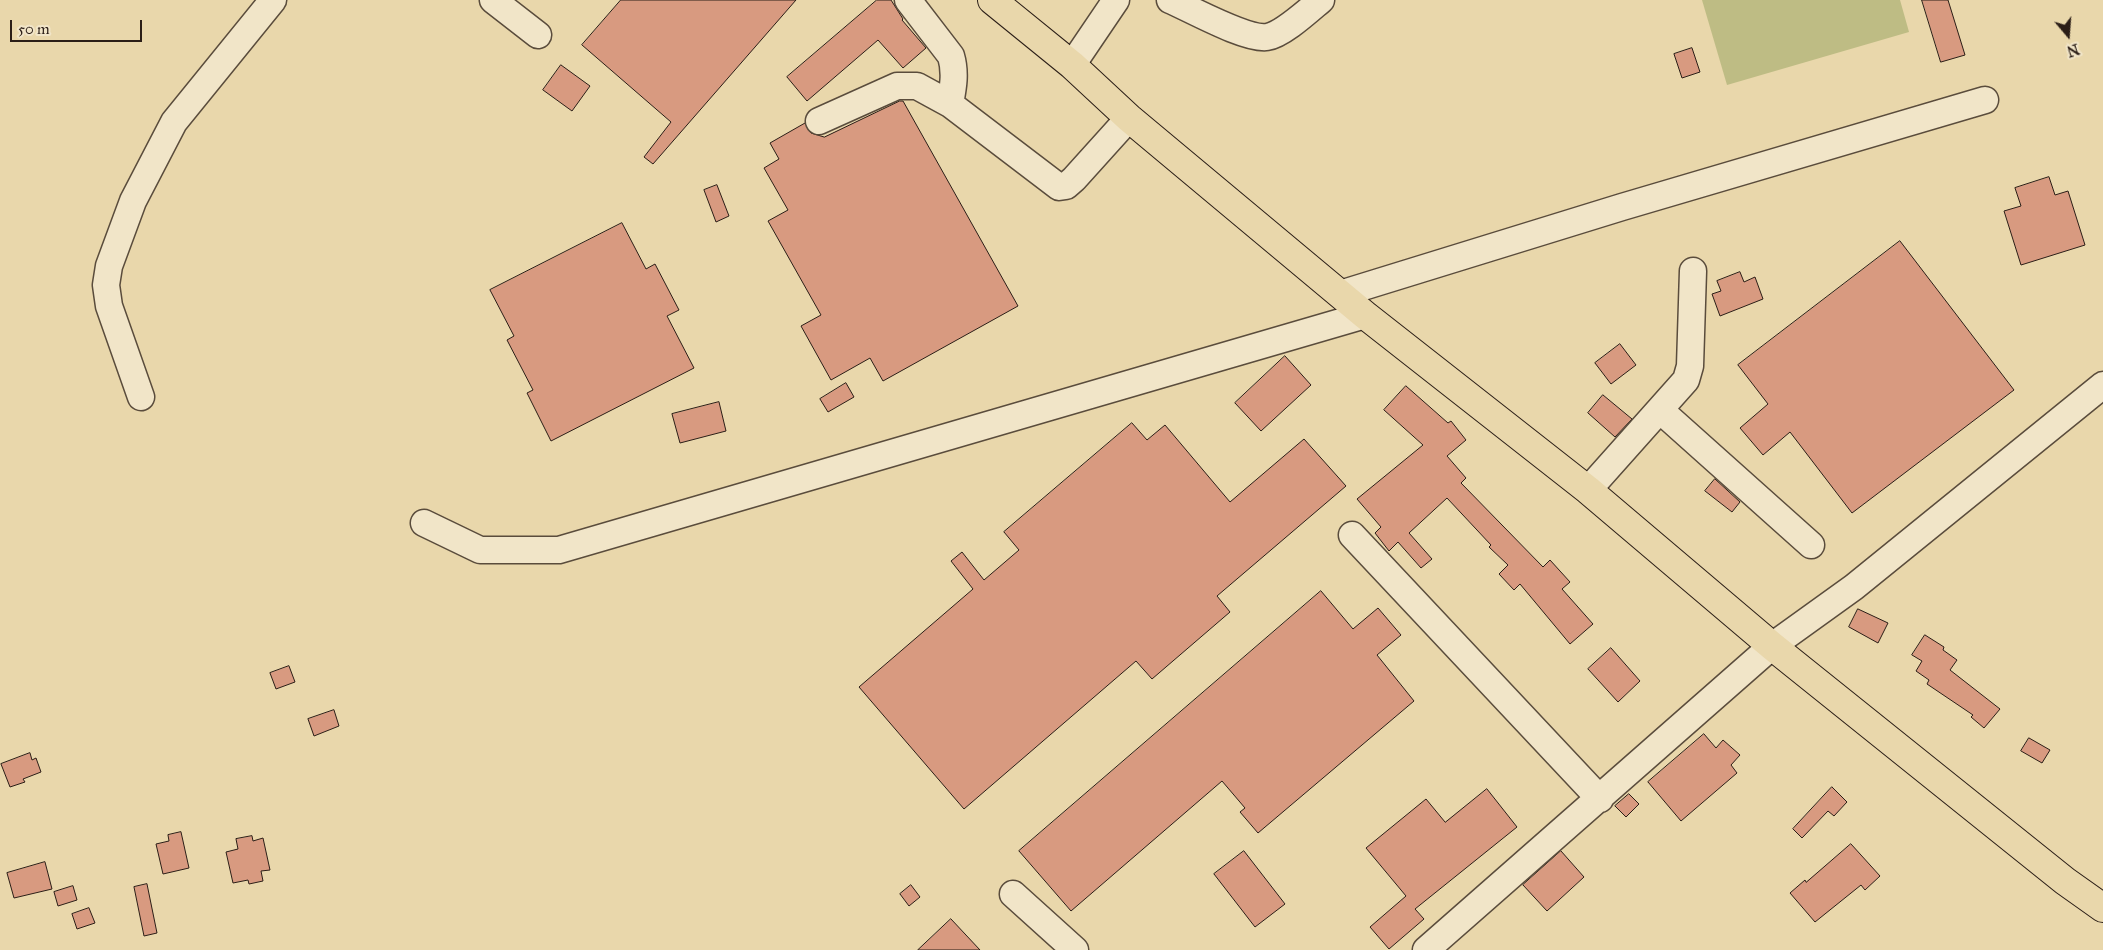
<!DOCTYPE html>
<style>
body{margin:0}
#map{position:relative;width:2103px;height:950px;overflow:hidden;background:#e9d7ab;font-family:"IM FELL Great Primer",serif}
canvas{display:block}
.north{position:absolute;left:2043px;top:10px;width:50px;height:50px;-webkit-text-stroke:4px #f1e5c8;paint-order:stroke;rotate:162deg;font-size:14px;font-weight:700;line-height:20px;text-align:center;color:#2b1e17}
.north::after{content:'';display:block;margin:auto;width:18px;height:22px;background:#2b1e17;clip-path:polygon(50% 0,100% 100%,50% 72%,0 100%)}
.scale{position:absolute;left:10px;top:20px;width:132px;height:22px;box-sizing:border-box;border:2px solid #2b1e17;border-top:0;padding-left:6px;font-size:15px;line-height:18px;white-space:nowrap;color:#2b1e17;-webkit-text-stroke:4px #f1e5c8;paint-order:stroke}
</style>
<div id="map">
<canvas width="2103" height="950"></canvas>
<div class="north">N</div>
<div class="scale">50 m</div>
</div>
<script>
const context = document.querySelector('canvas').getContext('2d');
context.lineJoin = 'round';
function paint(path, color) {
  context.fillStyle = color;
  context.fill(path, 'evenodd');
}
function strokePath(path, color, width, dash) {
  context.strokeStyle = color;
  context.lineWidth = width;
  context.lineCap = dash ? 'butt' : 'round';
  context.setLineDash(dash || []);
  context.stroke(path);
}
paint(new Path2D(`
 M1702,0h198l9,32 -182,53z`), '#bebc84');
const building = new Path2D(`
 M621,0h175l-143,164 -9,-7 27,-35 -89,-77z
 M877,0h14l12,19 -1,1 24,28 -23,20 -25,-28 -71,61 -20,-24z
 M1922,0h26l17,55 -24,7z
 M1692,48l8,24 -18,6 -8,-24z
 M561,65l29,21 -18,25 -29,-21z
 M900,101h3l115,205 -135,75 -13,-23 -39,22 -30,-54 20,-11 -53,-94 20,-11 -24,-42 15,-9 -9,-16 35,-20 6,10 13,4z
 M2049,177l6,18 13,-4 17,54 -64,20 -17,-54 17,-5 -6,-18z
 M717,185l12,31 -13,6 -12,-32z
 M622,223l24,46 9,-5 24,46 -12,6 27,52 -143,73 -24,-48 6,-3 -26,-50 7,-4 -24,-46z
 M1900,241l114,149 -162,123 -62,-81 -27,23 -23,-27 28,-24 -30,-39z
 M1740,272l4,10 11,-5 8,22 -43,17 -8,-22 9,-3 -4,-10z
 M1620,344l16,21 -25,19 -16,-21z
 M1285,356l26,29 -50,46 -26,-28z
 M846,383l8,14 -26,15 -8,-13z
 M1406,386l42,37 3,-2 15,19 -19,16 19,22 -5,5 82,84 7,-7 20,22 -8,7 31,35 -23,20 -50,-60 -6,6 -15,-16 9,-9 -19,-18 2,-2 -44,-47 -38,35 23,26 -11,9 -23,-26 -9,9 -14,-18 6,-6 -24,-28 66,-54 -39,-35z
 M1603,395l29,24 -17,18 -27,-24z
 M719,402l7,29 -46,12 -8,-29z
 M1132,423l15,17 18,-15 65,77 74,-63 42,47 -129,110 13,16 -78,67 -16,-18 -172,148 -105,-122 114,-98 -22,-28 11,-9 22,28 35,-30 -15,-18z
 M1715,479l25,23 -8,10 -27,-21z
 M1321,591l32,38 25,-21 23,27 -24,20 37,46 -156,132 -18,-21 5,-4 -23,-27 -151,130 -52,-60z
 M1858,609l30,14 -10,20 -29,-16z
 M1925,635l19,12 -1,3 14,10 -7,10 50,39 -16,19 -13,-11 2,-2 -46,-31 2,-4 -13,-9 6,-10 -10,-6z
 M1611,648l29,33 -22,21 -30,-33z
 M289,666l6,16 -19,7 -6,-16z
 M334,710l5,16 -25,10 -6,-17z
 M1704,734l12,14 7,-8 17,15 -9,10 6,8 -56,48 -33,-39z
 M2029,738l21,12 -8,13 -21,-12z
 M30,753l2,7 4,-2 5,14 -18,7 2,3 -15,5 -9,-23z
 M1832,787l15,15 -13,14 -6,-5 -26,27 -9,-9z
 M1487,789l30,38 -102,82 9,10 -35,30 -19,-22 36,-31 -40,-48 60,-49 19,23z
 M1629,794l10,10 -13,13 -11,-11z
 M181,832l8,36 -26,6 -7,-30 13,-3 -1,-6z
 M252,836l1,5 10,-3 7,32 -9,1 2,10 -14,3 -1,-4 -15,3 -7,-31 12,-3 -2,-10z
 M1851,844l29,32 -15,14 -4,-5 -46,37 -25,-29 15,-13 1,2z
 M1244,851l41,53 -30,23 -41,-53z
 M1561,851l23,26 -37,34 -24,-26z
 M45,862l7,27 -38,9 -7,-25z
 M147,884l10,49 -13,3 -10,-49z
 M911,885l9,12 -11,9 -9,-12z
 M73,886l4,14 -19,6 -4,-14z
 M89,908l6,15 -18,6 -5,-15z
 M951,919l29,31h-62z`);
paint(building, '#d89a80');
strokePath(building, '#2b1e17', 1);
const minor = new Path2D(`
 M493,0l45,35
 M908,0l43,56c5,17 2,32 -1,48
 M1170,0c21,9 76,40 97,37 15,-2 42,-27 54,-37
 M1072,65l44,-65
 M819,121l78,-35h20l33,18 109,83 7,-1 8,-7 55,-61
 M1340,294l282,-87 363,-107
 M141,397l-32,-91 -3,-21 3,-19 24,-65 41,-79 99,-122
 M1660,410l151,135
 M1588,490l98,-110 4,-14 3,-95
 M424,523l56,27h79l806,-235
 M1352,535l248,264
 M1013,894l62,56
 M1426,950l346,-304 82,-59 249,-202`);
const major = new Path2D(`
 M992,0l80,65 57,53 236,197 223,175 184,156 293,235 38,27`);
strokePath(minor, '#5a4c3c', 29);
strokePath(major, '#2b1e17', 30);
strokePath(minor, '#f1e5c8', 26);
strokePath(major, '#e9d7ab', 28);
</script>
